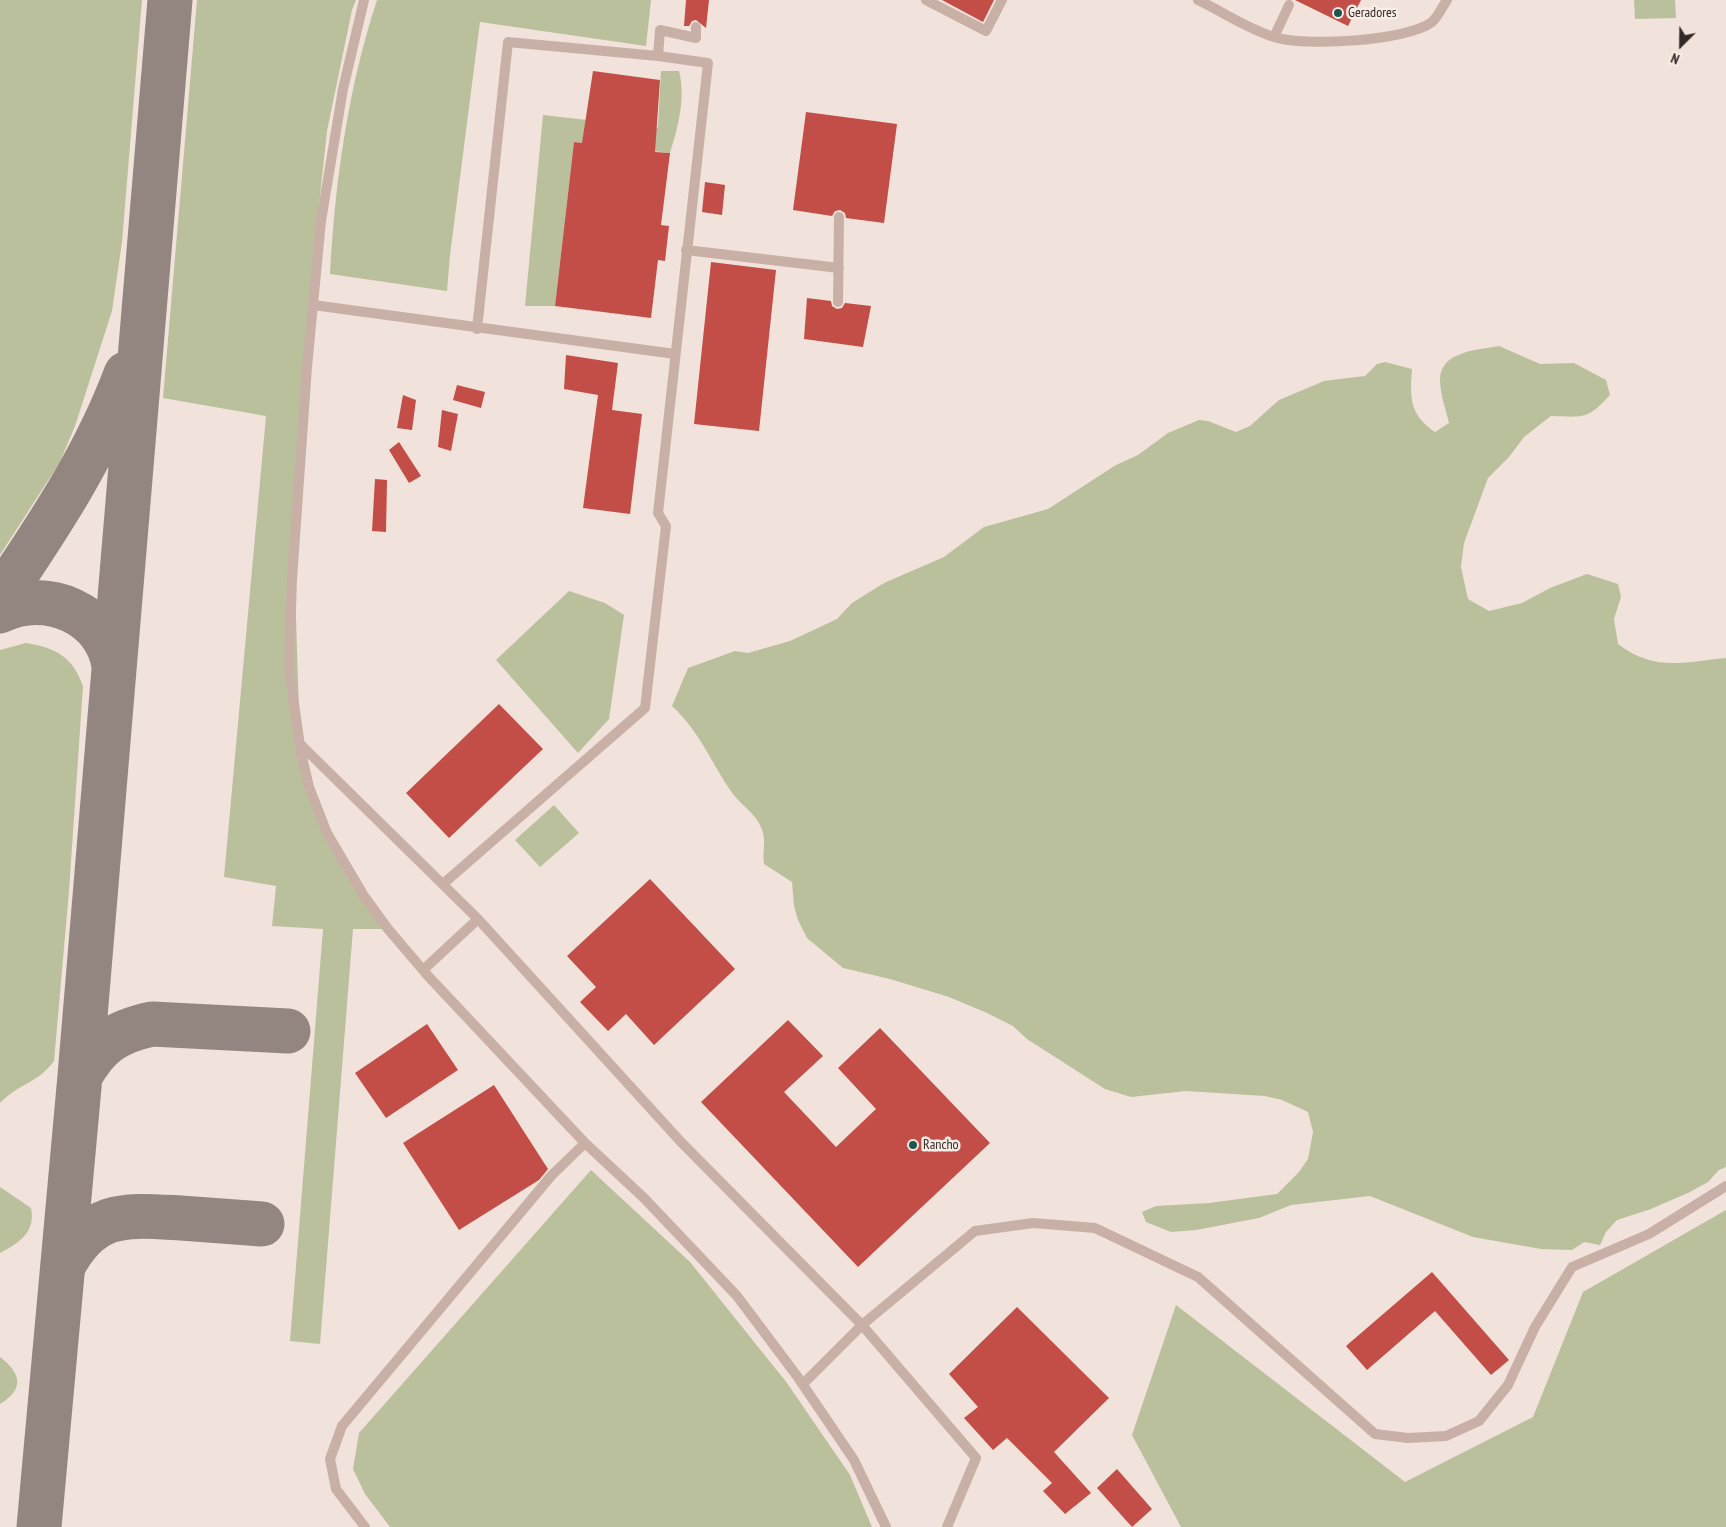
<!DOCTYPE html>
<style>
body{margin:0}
#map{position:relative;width:1726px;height:1527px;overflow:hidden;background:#f1e2db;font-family:"PT Sans Narrow",sans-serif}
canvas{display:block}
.north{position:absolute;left:1656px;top:20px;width:50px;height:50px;-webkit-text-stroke:4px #f9ede7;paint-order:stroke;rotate:203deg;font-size:14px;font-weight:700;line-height:20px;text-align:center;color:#352927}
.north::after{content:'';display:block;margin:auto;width:18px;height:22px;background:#352927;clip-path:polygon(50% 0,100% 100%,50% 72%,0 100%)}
</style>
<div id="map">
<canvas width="1726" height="1527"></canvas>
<div class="north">N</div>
</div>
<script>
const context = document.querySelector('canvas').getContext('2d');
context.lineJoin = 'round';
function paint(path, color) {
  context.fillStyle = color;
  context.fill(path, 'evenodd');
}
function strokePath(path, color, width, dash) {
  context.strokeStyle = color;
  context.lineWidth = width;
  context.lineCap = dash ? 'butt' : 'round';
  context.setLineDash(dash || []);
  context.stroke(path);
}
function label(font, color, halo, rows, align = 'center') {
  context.font = font + ' "PT Sans Narrow",sans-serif';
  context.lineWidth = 5;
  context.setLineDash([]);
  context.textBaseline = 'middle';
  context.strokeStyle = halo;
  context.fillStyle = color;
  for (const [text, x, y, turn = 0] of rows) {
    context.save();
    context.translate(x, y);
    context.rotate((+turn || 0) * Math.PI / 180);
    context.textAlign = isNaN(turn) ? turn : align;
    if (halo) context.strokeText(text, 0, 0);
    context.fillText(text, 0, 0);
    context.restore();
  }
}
paint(new Path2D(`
 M0,0h142l-20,242 -10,69 -37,115 -15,36 -60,93z
 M197,0h159l-4,10 -25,121 -19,176 -14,248 6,189 27,89 61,96h-35l-33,415 -30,-3 33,-412 -51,-3 4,-40 -52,-9 42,-461 -103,-18z
 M377,0h274l-5,46 -166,-24 -30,233 -3,36 -117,-17c5,-92 18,-186 47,-274z
 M1634,0h41l1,18 -41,1z
 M661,71h18c7,26 -1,57 -9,82l-96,-11 -19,164h-30l18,-191 115,13z
 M1499,346l41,18 34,-1 32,17 4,15c-23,25 -26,22 -59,21l-27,21 -15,20 -21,21 -24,65 -3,24 7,32 21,12 33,-8 28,-15 37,-14 31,10 3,13 -7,22 4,25c36,28 66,18 108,14v509l-7,3 -11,12 -18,10 -39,17 -34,11 -11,12 -6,13 -16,-3 -12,8 -31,-1 -68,-12 -103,-41 -79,9 -32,13 -63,12 -25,2 -25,-10 -4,-10 14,-6 53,-3 68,-9 22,-22 9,-13 5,-27 -5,-20 -26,-12 -17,-4 -79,-5 -55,6 -26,-8 -78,-50 -14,-13 -26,-13 -38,-16 -59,-18 -47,-11 -36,-30 -9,-18 -4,-14 -2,-24 -28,-18c-2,-13 3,-24 -3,-37 -6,-14 -19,-21 -28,-33 -22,-31 -32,-61 -61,-88l16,-38 47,-17 13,2 42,-12 47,-22 15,-16 32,-20 60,-26 40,-30 64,-18 68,-44 22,-10 30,-22 31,-13 9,1 28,11 14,-6 29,-26 45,-19 41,-5 12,-12 8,-2 27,7c-2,29 -3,45 23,63l14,-9c-3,-13 -9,-29 -9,-43 0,-29 38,-30 59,-34z
 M569,591l36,12 19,12 -15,104 -31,34 -82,-93z
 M26,643c30,5 46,13 57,43l-14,205 -15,170c-17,23 -35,22 -54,42v-453z
 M554,805l25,28 -39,34 -25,-27z
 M591,1170l99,92 97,121 63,92 22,52h-482l-25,-33 -12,-25 6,-36z
 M0,1187l31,21c5,24 -12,35 -31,45z
 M1726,1210v317h-545l-49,-92 44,-130 229,177 128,-65 50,-125z
 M0,1357c21,16 25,32 0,47z`), '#bac09b');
strokePath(new Path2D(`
 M0,598c48,-71 96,-143 126,-224
 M0,611c46,-23 107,3 114,55
 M80,1076c18,-32 35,-44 72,-52l136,7
 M63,1266c30,-56 62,-51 118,-48 27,2 54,4 81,6
 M39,1527l41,-451 90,-1076`), '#938681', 45);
paint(new Path2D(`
 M686,0h23l-3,28 -10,-8 -4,1 -3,5h-5z
 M942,0h52l-11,22z
 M1295,0h66l-13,26z
 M593,71l67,9 -5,72 15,1 -9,72 8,1 -4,35 -7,-1 -7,58 -96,-12 19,-164 8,1z
 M806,112l91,12 -13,99 -38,-5 -1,-5 -5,-3 -5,1 -3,5 -39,-6z
 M705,182l20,3 -3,30 -20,-3z
 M711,262l65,8 -17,161 -65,-7z
 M807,298l24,3 1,5 5,3 5,-1 3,-5 26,3 -8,41 -59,-8z
 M566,355l52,8 -6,47 30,4 -12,100 -47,-6 15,-113 -34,-6z
 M457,385l28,7 -4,16 -28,-8z
 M403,395l13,5 -4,30 -15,-2z
 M442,410l16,4 -7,37 -13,-4z
 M399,442l22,34 -12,7 -20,-33z
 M375,479l12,1 -1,52 -14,-1z
 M499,704l44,45 -94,89 -43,-45z
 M650,879l85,90 -81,76 -28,-31 -18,17 -28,-29 16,-15 -29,-31z
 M788,1020l35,36 -39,36 52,55 40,-38 -38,-41 42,-40 110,115 -132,124 -157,-165z
 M427,1024l31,46 -72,48 -31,-45z
 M494,1085l54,84 -9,11 -80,50 -56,-87z
 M1432,1272l77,88 -18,15 -56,-64 -68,59 -21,-24z
 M1017,1307l92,91 -55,54 37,41 -26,21 -22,-23 9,-8 -45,-45 -14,12 -29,-32 14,-11 -29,-33z
 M1117,1469l35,40 -20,18 -35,-39z`), '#c34e47');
strokePath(new Path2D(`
 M364,0l-21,89 -22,132 -14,146 -15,212 -3,89 12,85 8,34 18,46 37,63 24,33 41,48 156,166 59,55 93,98 60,80 57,84 32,67
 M926,0l60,31 16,-31
 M1198,0c25,12 50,29 76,37 30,10 133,4 158,-15 6,-5 10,-15 15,-22
 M1274,37l15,-32
 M658,56l2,-26 36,8v-11
 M686,250l153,18
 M838,302l1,-85
 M313,305l362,49
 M300,744l178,175 -55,51
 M443,884l202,-176 21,-182 -8,-13 50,-450 -50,-7 -150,-14 -31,287
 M478,919l203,223 181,183 114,133 -29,69
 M803,1384l59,-59 113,-94 58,-8 62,5 103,49 177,157 33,4 38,-2 33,-15 29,-36 27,-58 37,-60 77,-33 77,-48
 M365,1527l-29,-38 -6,-30 12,-33 209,-250 34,-33`), '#c9b0a7', 10);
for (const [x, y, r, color] of [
 [1338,13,5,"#1e564f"],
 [913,1145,5,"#1e564f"]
]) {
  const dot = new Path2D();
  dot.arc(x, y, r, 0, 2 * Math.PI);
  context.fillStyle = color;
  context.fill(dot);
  strokePath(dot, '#f9ede7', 2);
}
label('14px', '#352927', '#f9ede7', [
 ["Geradores",1348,13],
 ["Rancho",923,1145]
], 'left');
</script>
